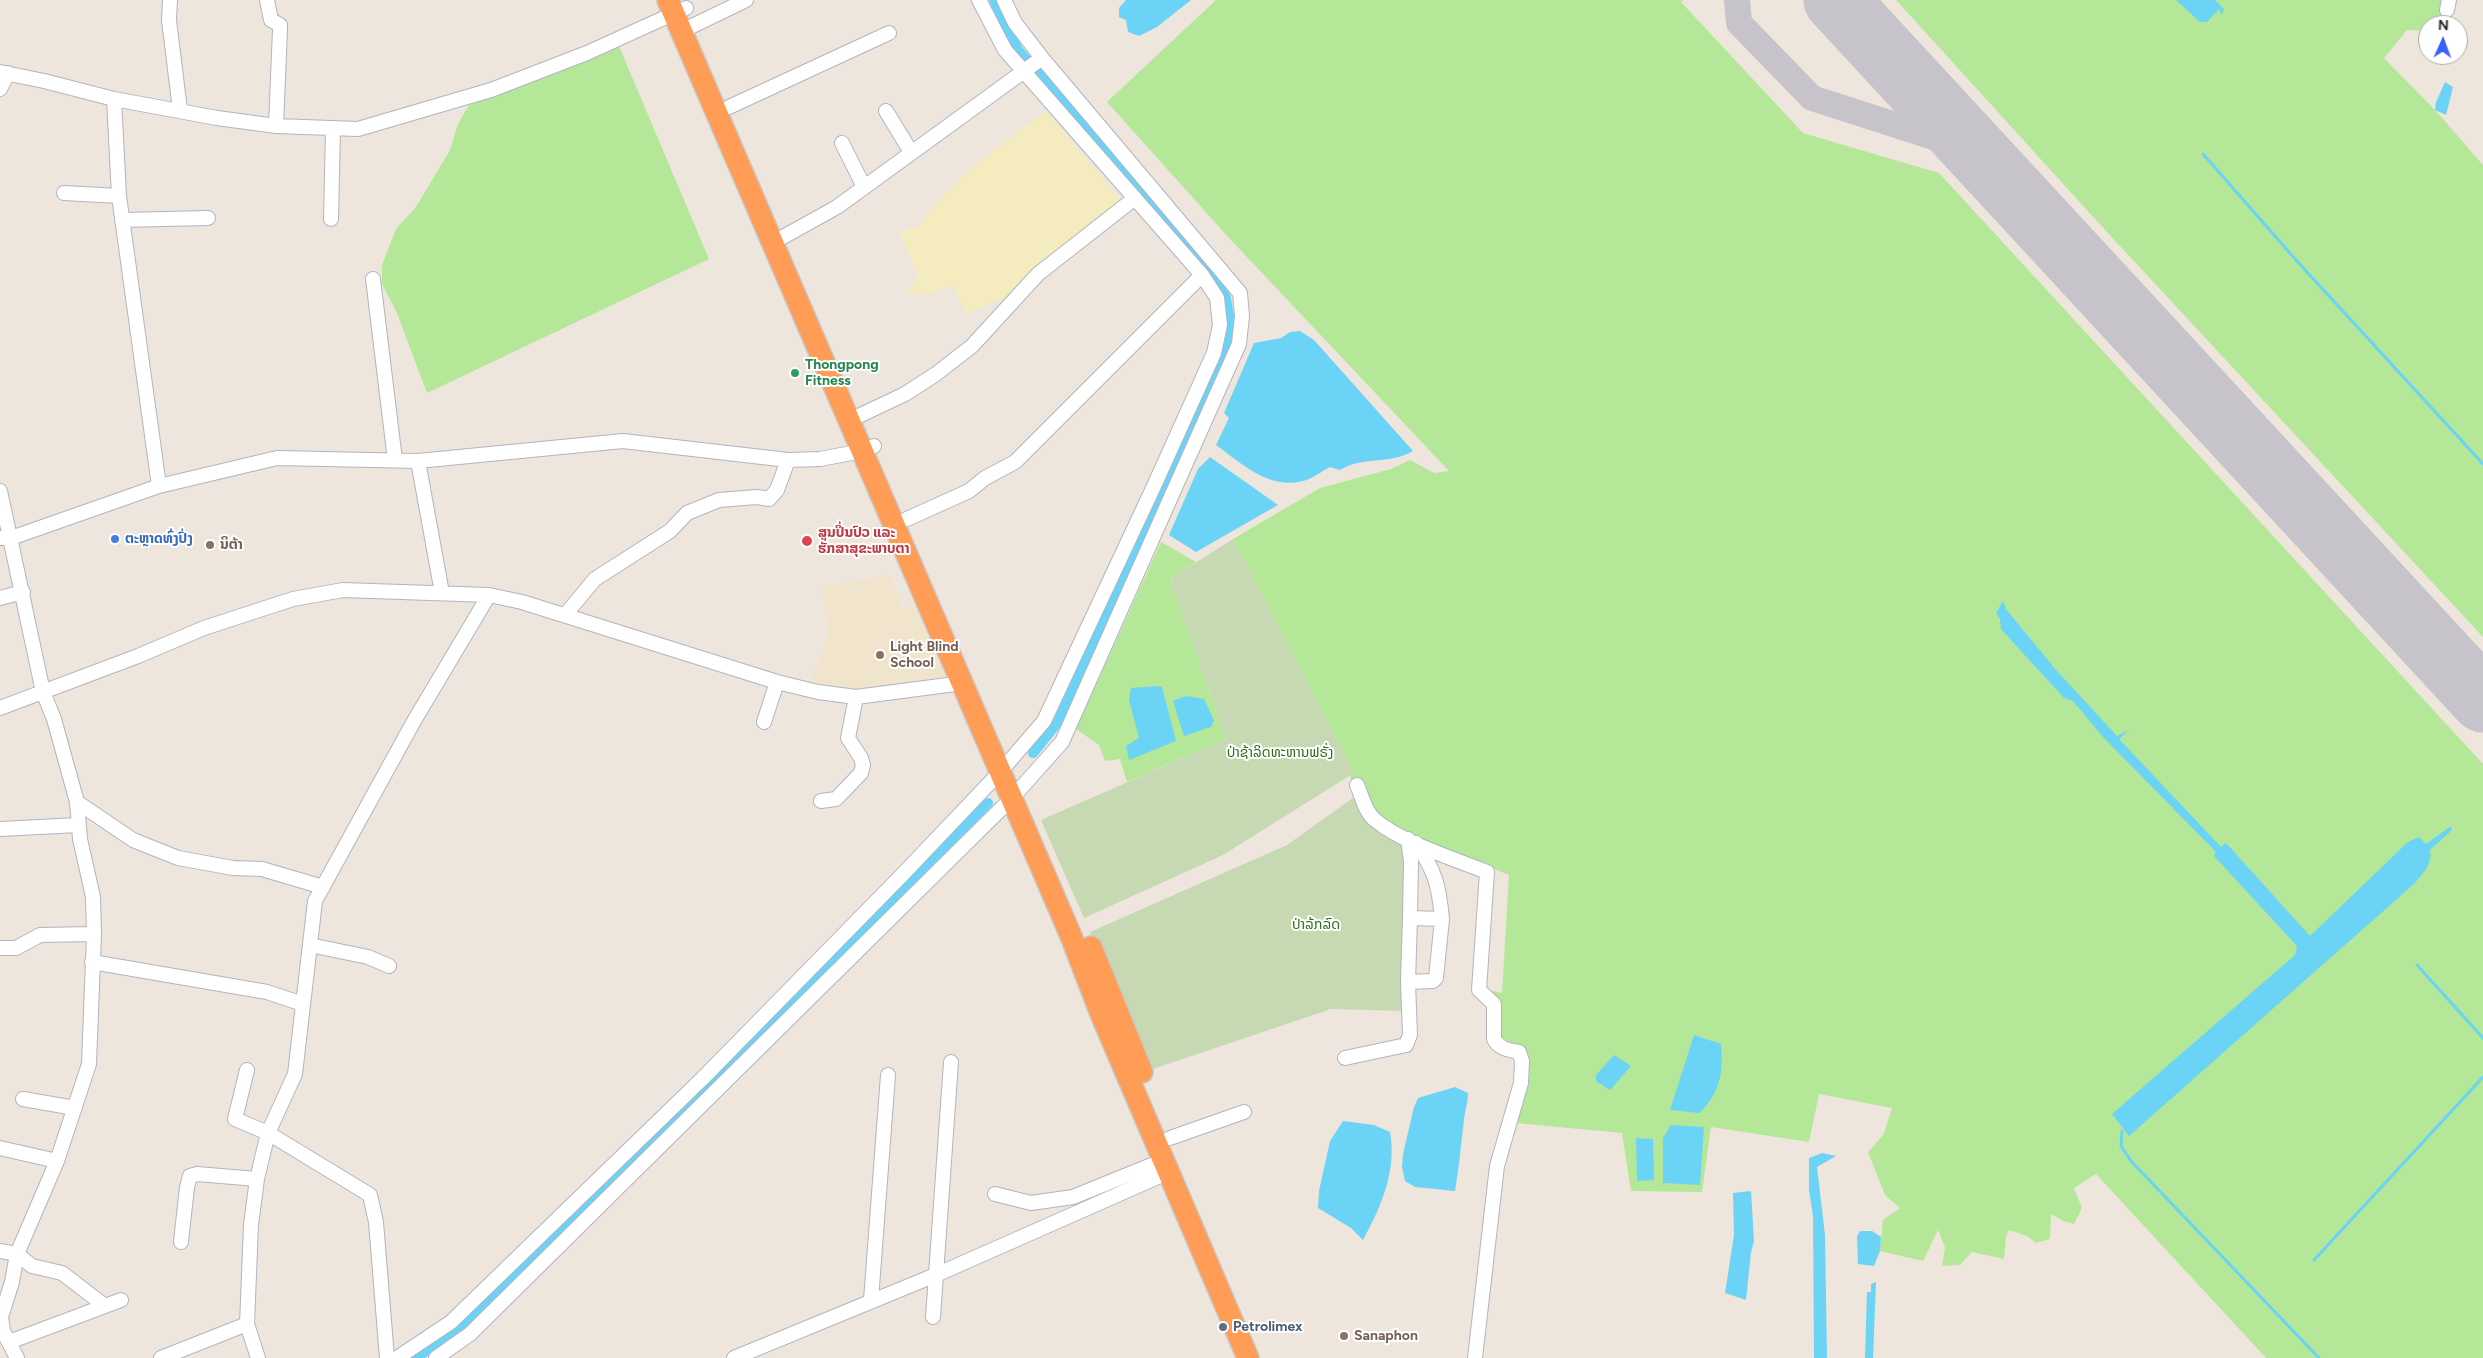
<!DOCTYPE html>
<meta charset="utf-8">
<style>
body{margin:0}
#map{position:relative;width:2483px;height:1358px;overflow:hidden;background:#eee6dd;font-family:Figtree,sans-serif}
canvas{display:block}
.north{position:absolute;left:2418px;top:15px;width:50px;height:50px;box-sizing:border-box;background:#fff;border:1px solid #aaa;border-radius:50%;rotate:2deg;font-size:14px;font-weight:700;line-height:20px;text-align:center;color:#2b2b2b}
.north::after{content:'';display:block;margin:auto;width:18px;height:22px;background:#3961ff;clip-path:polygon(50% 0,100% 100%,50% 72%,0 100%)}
</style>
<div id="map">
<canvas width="2483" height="1358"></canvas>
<div class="north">N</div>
</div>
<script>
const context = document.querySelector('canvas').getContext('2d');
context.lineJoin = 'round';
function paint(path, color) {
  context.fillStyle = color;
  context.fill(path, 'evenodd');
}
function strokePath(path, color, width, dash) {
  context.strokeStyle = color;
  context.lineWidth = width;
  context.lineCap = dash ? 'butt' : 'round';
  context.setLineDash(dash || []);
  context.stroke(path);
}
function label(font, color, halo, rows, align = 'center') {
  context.font = font + ' Figtree,"Noto Sans Lao",sans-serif';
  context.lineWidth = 4;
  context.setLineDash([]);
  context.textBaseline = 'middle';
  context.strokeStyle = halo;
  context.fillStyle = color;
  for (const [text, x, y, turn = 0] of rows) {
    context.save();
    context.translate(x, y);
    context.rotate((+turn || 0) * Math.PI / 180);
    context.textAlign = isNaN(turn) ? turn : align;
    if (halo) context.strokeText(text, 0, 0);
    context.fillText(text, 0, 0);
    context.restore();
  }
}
paint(new Path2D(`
 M889,575l14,34 18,-6 27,76 -86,11 -51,-8 18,-50 -8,-45z`), '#f0e4cc');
paint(new Path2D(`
 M1216,0h467l-2,2 122,131 136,40 544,591v594h-217l-170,-184 -22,14 8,20 -8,16 -11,-3 -12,-7 -1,25 -14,4 -9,-7 -18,-6 -3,7 -2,22 -32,-7 -12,13 -18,1 3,-19 -7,-17 -15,31 -43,-10 3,-31 17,-12 -15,-13 -17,-43 16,-18 8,-26 -73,-14 -10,48 -98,-15 -9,65 -71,-1 -9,-58 -106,-10 13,-41 -2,-30 -28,-16 -14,-47 17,4 7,-118 -95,-39 -7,6 -50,-47 -7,-19 4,-3 -121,-234 87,-51 71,-19 19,-9 24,13 15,-2 -220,-233 -122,-136z
 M1896,0h548l-5,25h-11v6l-21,-1 -23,28 51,52 48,55v472l-377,-406z
 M618,44l91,215 -282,134 -30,-80 -15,-29v-19l14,-36 20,-22 34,-57 8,-26 11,-19 87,-33z
 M1161,542l35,20 -26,17 56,160 -99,43 -7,-23 -15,2 -6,-16 -23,-16z`), '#b4e797');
paint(new Path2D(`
 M1046,111l76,91 -114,97 -21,5 -20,11 -13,-30 -30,11 -17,-4 10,-12 -4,-16 -13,-29 8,-7h9c35,-48 81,-82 129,-117z`), '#f4ebbf');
paint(new Path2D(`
 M1233,539l121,234 -131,82 -139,63 -43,-98 185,-81 -56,-160z
 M1357,795l50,47 -6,169 -70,-2 -181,61 -60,-138 197,-87z`), '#c6d9b3');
paint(new Path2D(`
 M1126,0h65l-34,27 -18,9 -11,-4 -2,-12 -7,-3v-9z
 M2176,0h39l9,9 -2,6 -3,-6 -12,13h-7z
 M2445,82l8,5 -7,28 -11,-5 1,-8z
 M1300,331l14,9 99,111c-23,14 -51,5 -73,19l-10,-3c-8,4 -18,12 -27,14 -34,9 -62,-18 -87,-36l13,-27 -5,-5 30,-70 27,-5 9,-6z
 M1210,457l68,48 -82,47 -27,-17 29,-66z
 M2003,601l3,8 50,61 61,66 12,-6 -10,9 102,108 5,-4 84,93 98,-94 11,-5 7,7 25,-18 1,4 -23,21 2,5 -4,12 -12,15 -286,253 -17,-22 183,-159 2,-9 -83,-90 2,-4 -112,-114 -31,-37 -9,-3 -63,-69 -1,-10 -4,-6z
 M1158,686l4,1 14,54 -47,19 -3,-14 13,-8 -10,-38 2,-12z
 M1186,696l18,3 10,21 -3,7 -27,9 -11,-35z
 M1694,1035l27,9c2,30 0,46 -21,69l-30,-3z
 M1614,1055l17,11 -21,24 -14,-9v-6z
 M1455,1087l13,6c0,10 -3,17 -4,27 -3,24 -5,47 -9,71l-40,-4 -10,-6 -3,-14 1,-13 11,-47 4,-9z
 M1343,1121l31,4 16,7c7,39 -9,75 -27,108l-12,-12 -33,-20 1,-17 11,-50z
 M1671,1125l33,2 -4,58 -37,-2v-45z
 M1636,1138l17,1 1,41 -17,1z
 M1822,1153l14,3 -19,11 8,68 2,123h-13l-1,-142 -4,-26v-32z
 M1751,1191l3,50 -3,11 -5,48 -21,-7 9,-58 -1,-42z
 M1860,1231h12l9,6 -1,14 -6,15 -16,-2 -1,-27z
 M1876,1282l-3,76h-8l2,-66h4v-8z`), '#6bd3f5');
strokePath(new Path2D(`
 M2203,154l93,106 187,204
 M2417,965l66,73
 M2122,1131l-1,15 10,15 188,197
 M2314,1260l169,-183`), '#6bd3f5', 3);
strokePath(new Path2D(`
 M994,0l24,50 194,220 14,28 5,30 -11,32 -162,362 -25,31
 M416,1358l53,-36 519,-519`), '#6bd3f5', 10);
strokePath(new Path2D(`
 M1737,0l2,23 73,75 149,48 18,12 41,41
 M1853,0l3,12 10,21`), '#c6c4ca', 26);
strokePath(new Path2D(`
 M1836,0l647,700`), '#c6c4ca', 65);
const minor = new Path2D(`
 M170,0l-1,20 11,90
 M267,0l4,20 9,5v4l-4,97
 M2447,10l2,-10
 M682,31l64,-31
 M0,72l44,9 70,18 103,19 59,8 82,3 133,-39 96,-37 99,-45
 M0,89l8,-16
 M114,99l5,97 40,290
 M729,107l160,-74
 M886,111l25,41
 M842,143l22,44
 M64,193l55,3
 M331,219l2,-90
 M122,220l86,-2
 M783,237l54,-30 205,-149
 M373,279l22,181
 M848,421l57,-27 31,-20 36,-28 66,-72 97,-76
 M418,461l24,132
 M0,491l43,201 11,27 23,83 3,37 13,58 1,37 -5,130 -32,97 -40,93 -5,28 -11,35 2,14 14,27
 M907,519l62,-28 16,-13 30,-16 187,-187
 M0,538h11l148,-52 118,-28 141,3 205,-20 165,19 32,-1 42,-8 12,-5
 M0,598l23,-6
 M565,615l30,-36 75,-48 17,-18 32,-13 38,-3 12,2 8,-9 11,-30
 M0,708l138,-52 66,-28 89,-29 50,-9 146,5 33,7 255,80 41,10 38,5 107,-14
 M764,722l13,-40
 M1357,785c5,11 8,27 18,35 26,22 79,39 112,52l-8,118 15,14v35c5,10 15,11 25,13l3,9 -1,22 -24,83 -22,192
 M821,801l15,-2 25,-26 2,-8 -2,-7 -13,-20 8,-41
 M77,802l56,38 45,18 55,10 29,1 61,18
 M0,829l78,-4
 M1408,839l3,22 -1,57 32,1c-3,-34 -7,-48 -26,-76
 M1410,918l-2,64 25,-1 3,-3 6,-59
 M310,945l58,12 21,9
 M0,948h16l24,-13 54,-1
 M92,962l175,30 36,12
 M1345,1058l61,-13 4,-10 -2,-53
 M247,1070l-12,49 33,14 102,62 6,27 11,136
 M23,1099l52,9
 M1170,1138l74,-26
 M0,1148l57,13
 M995,1194l36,9 42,-6 91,-37
 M181,1242l6,-55 3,-11 7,-2 60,5
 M0,1251l17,3 15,12 30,7 43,33
 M871,1300l17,-225
 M933,1317l18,-255
 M9,1342l112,-42
 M161,1358l86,-34
 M258,1358l-11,-34 4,-99 6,-46 11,-46 27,-59 20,-173 99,-180 75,-126
 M397,1358l54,-36 252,-244 201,-205 97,-102 43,-50 110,-235 60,-133 6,-28 -3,-27 -15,-23 -197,-225 -26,-50
 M436,1358l34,-24 542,-536 50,-56 177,-398 3,-28 -2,-23 -198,-235 -27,-35 -11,-23
 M734,1358l204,-84 231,-102`);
const highway = new Path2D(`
 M668,0l403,936 30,78 147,344
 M1091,947l51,125`);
strokePath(minor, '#b1b4c0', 16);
strokePath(highway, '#c8c8c8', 24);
strokePath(minor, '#fff', 14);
strokePath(highway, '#ff9d57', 21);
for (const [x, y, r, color] of [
 [795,373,5,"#2e9e5b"],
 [115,539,5,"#3f7fe0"],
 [807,541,6,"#e0444e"],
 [210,545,5,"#8d6e63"],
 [880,655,5,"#8d6e63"],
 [1223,1327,5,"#5c6f8a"],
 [1344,1336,5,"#8d6e63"]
]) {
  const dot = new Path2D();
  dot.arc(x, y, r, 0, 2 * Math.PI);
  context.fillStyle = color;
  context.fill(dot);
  strokePath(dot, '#fff', 2);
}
label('bold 14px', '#27864d', '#fff', [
 ["Thongpong",805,365],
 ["Fitness",805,381]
], 'left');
label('bold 14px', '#be3a42', '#fff', [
 ["ສູນປິ່ນປົວ ແລະ",818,533],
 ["ຮັກສາສຸຂະພາບຕາ",818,549]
], 'left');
label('bold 14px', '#366cbe', '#fff', [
 ["ຕະຫຼາດທົ່ງປົ່ງ",125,539]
], 'left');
label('bold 14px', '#785e54', '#fff', [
 ["ນິຕ້າ",220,545],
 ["Light Blind",890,647],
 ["School",890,663],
 ["Sanaphon",1354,1336]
], 'left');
label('14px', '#2a6d17', '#fff', [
 ["ປ່າຊ້າລິດທະຫານຟຣັ່ງ",1280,753],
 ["ປ່າລ້ກລົດ",1316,925]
]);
label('bold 14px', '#4e5e75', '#fff', [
 ["Petrolimex",1233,1327]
], 'left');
</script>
